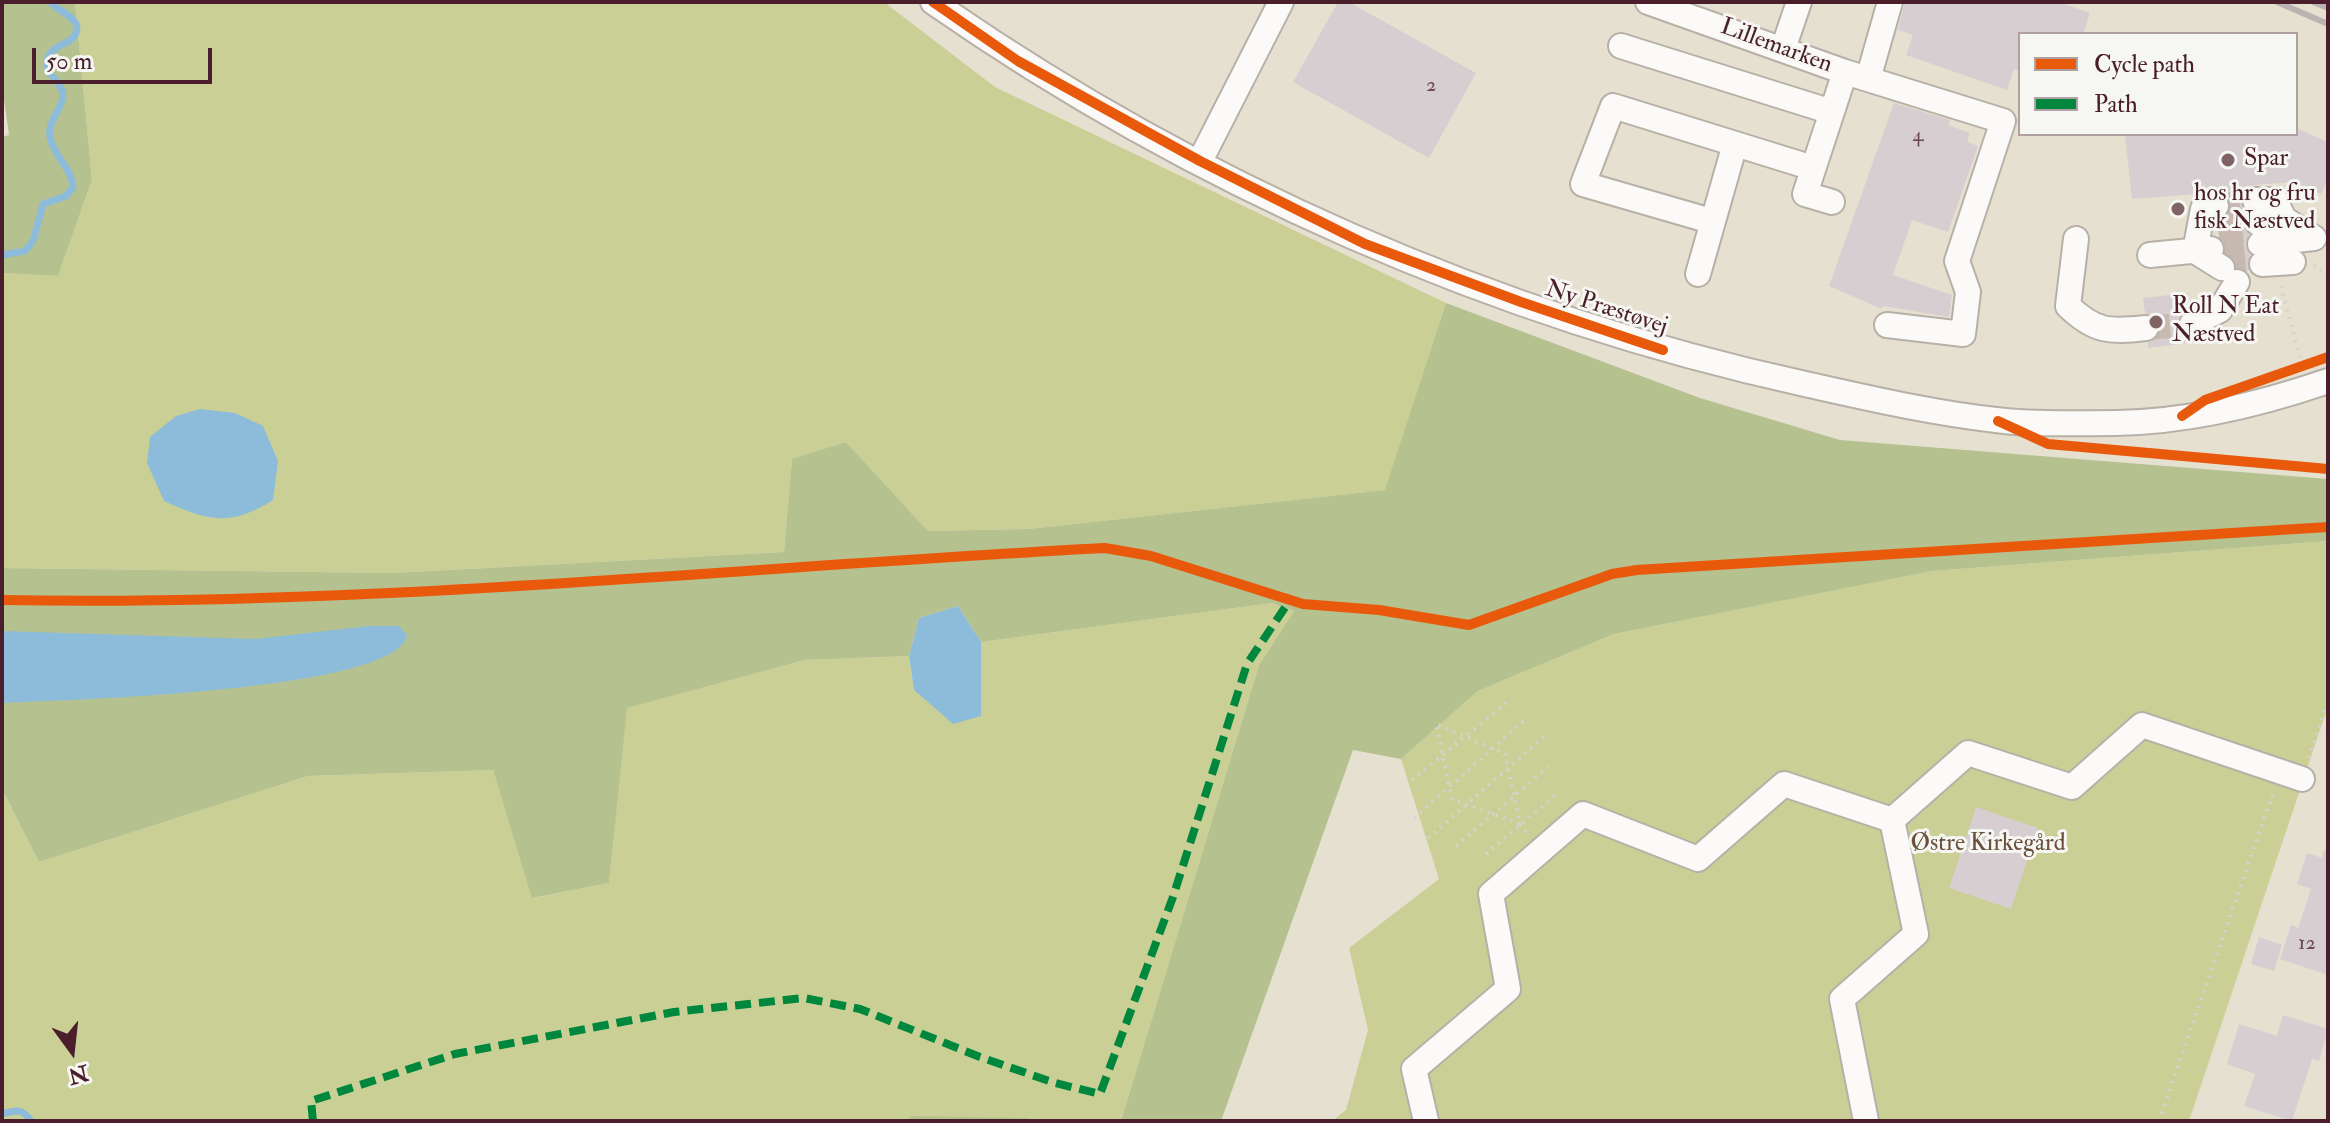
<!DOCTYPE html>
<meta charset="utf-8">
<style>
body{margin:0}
#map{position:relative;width:2330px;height:1123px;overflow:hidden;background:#e6e0d1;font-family:"IM FELL Double Pica",serif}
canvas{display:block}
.frame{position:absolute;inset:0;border:4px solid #4a1f2b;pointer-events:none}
.legend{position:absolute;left:2018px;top:32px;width:280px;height:104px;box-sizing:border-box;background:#f6f6f2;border:2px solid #b1a0a2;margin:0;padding:10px 14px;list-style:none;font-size:24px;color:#4a1f2b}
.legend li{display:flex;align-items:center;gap:16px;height:40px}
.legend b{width:40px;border:2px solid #b1a0a2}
.north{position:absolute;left:32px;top:1011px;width:80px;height:80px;-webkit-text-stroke:6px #f6f6f2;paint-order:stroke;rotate:165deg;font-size:22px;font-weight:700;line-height:32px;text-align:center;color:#4a1f2b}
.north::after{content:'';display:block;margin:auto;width:28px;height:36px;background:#4a1f2b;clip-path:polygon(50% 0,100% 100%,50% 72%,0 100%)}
.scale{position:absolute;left:32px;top:48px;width:180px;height:36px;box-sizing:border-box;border:4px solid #4a1f2b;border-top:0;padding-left:10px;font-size:24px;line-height:28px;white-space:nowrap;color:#4a1f2b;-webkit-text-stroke:6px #f6f6f2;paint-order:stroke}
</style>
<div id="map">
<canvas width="2330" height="1123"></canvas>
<div class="frame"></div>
<ul class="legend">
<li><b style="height:10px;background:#e8590c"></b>Cycle path</li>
<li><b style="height:10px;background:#00873e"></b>Path</li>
</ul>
<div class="north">N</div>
<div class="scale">50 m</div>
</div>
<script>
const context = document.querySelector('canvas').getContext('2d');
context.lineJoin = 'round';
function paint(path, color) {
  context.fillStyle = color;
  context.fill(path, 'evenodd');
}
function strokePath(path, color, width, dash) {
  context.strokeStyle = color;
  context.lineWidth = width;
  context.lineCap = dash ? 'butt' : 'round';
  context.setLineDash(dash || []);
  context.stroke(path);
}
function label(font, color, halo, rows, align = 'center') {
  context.font = font + ' "IM FELL Double Pica",serif';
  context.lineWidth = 6;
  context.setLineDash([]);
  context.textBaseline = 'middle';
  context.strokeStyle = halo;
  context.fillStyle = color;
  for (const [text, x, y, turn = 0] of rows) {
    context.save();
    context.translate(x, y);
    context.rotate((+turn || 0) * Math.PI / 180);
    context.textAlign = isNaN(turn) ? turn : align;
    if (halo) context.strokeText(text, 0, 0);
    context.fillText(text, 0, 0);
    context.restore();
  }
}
paint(new Path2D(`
 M75,2h809l111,85 451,216 -60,187 -357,39 -101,2 -82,-89 -54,18 -8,92 -391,21 -391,-5v-295l56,3 34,-96z
 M2328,541v165l-139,415h-857l14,-11 22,-80 -19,-82 90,-69 -38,-120 77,-68 136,-57 317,-63z
 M1272,603l22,8 -35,54 -138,456h-1119v-332l37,73 269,-86 185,-6 40,128 76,-15 17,-175 179,-48 104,-4 5,34 67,25v-73z`), '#cad095');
paint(new Path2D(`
 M2,2h73l17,178 -34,96 -56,-3v-136l7,-2 -7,-50z
 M1446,303l254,95 140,42 488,39v62l-396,30 -318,63 -136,57 -77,68 -48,-9 -132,371h-100l138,-456 35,-54 -22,-8 -291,39 -23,-36 -39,12 -10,38 -104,4 -178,48 -18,175 -77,15 -39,-128 -185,6 -269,86 -37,-73v-221l391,5 391,-21 8,-93 54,-17 82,89 101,-2 356,-39z
 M911,1116l118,2v3h-123z`), '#b6c190');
paint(new Path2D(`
 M200,409l35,4 28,13 15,35 -5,39c-42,27 -66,21 -109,1l-17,-38 3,-26 26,-21z
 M958,606l23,36v74l-28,8 -39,-34 -5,-34 10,-38z
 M369,626h30l8,9c-9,57 -348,65 -405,68v-72l253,8z`), '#8cbcd9');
strokePath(new Path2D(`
 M2,255l23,-4 8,-10 10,-37 23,-8 7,-9c-1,-19 -20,-31 -23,-50 -3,-16 12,-27 13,-41 0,-16 -21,-21 -15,-39 5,-14 29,-12 29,-30 -1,-10 -20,-17 -27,-25
 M2,1114c14,-4 20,-6 29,7`), '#8cbcd9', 7);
paint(new Path2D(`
 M1338,2h11l127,71 -47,85 -136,-76z
 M1905,2h154l31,11 -7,21h-63v38l-6,-3 -7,21 -101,-35 7,-20 -15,-5z
 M1894,103l56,17 -2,5 22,8 -3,9 11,4 -30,86 -36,-12 -19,55 59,20 -3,22 -66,-11 -1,3 -53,-23z
 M2296,128l32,14v36l-7,16 -27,-12 -40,3 -12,7 -2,9 7,12 -4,11 6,10 -4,11 5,10 -1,16 -12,-4 -18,-30 -2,-16 13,-11 -3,-14 -6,-4 -89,7 -7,-65h171z
 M2188,293l2,15 -10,7 -3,9 6,12 10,3 1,3 -46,6v-5l11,-8 2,-9 -8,-11 -8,-2 -2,-15z
 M1976,807l62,21 -27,81 -62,-21z
 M2324,850h4v125l-48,-16 11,-34 7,3 13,-39 -14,-5 10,-31 15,5z
 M2259,937l23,8 -8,26 -23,-7z
 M2283,1015l45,14 -9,32 -7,-2 -20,62 -48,-15 11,-32 -28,-10 12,-40 38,12z`), '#d6ced0');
strokePath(new Path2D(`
 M2216,206l39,-6
 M2218,228l40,-5
 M2220,248l40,-4
 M2222,268l40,-4
 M2146,328l46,-4`), '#c7b9b0', 24, [24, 12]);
const minor = new Path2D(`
 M933,2c261,182 562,314 872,382 63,14 127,29 191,36 39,5 81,3 120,3 71,-1 145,-19 212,-42
 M1648,2l197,70 -40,122 27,8
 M1621,46l211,66
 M1783,49l16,-47
 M1845,72l158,49 -46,140 11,31 -5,42 -76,-9
 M1868,79l22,-77
 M1200,161l81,-159
 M2255,200h20l9,19
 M2216,206l-13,3 -8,42 27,17
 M1711,221l-128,-37 30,-78 200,62
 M2258,223l26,-4 30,19
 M2076,239l-8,67c27,26 41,26 78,22
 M2260,244l54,-6
 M2150,255l61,-6
 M2262,264l31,-2
 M1698,274l37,-130
 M2192,324l28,-14 17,-28
 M1426,1121l-12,-52 94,-80 -17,-95 92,-80 115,45 86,-75 108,36
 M1866,1121l-24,-122 74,-65 -24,-114 76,-67 104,34 70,-62 160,54`);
strokePath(minor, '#b7b0a7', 28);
strokePath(new Path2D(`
 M2314,265l14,11
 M2281,286l21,80
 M2309,758l19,-58
 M1412,780l98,-80
 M1414,818l111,-98
 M1520,824l-68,-25 -16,-75 69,30 15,70 7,9
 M1428,838l118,-103
 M1456,846l92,-79
 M1486,854l72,-61
 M2159,1121l114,-328`), '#d6d2ce', 4, [2, 6]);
strokePath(minor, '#fbfaf8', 24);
strokePath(new Path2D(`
 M2277,2l51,22
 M2313,2l15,6`), '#b9b3b2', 6);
strokePath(new Path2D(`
 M313,1121l-2,-20 144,-47 219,-42 130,-14 56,11 120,48 75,26 45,11 73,-197 74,-233 43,-64`), '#00873e', 8, [16, 8]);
strokePath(new Path2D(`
 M933,2l85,59 182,100 165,83 156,58 142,48
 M2182,416l23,-16 123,-43
 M1998,421l50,23 280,25
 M2,600c369,7 735,-33 1103,-52l46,8 152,48 76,6 90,15 143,-51 25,-4 691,-43`), '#e8590c', 10);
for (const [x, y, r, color] of [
 [2228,160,8,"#816365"],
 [2178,209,8,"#816365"],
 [2156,322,8,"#816365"]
]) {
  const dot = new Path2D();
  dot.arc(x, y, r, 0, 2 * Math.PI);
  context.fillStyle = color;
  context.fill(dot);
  strokePath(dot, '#f6f6f2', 3);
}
label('20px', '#6d4b54', null, [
 ["2",1431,87],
 ["4",1918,137],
 ["12",2307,945]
]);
label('24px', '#4a1f2b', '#f6f6f2', [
 ["Lillemarken",1776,47,20],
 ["Ny Præstøvej",1606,309,18]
]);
label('24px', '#4a1f2b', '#f6f6f2', [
 ["Spar",2244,160],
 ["hos hr og fru",2194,195],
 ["fisk Næstved",2194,223],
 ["Roll N Eat",2172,308],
 ["Næstved",2172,336]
], 'left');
label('24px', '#6a503c', '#f6f6f2', [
 ["Østre Kirkegård",1988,845]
]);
</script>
